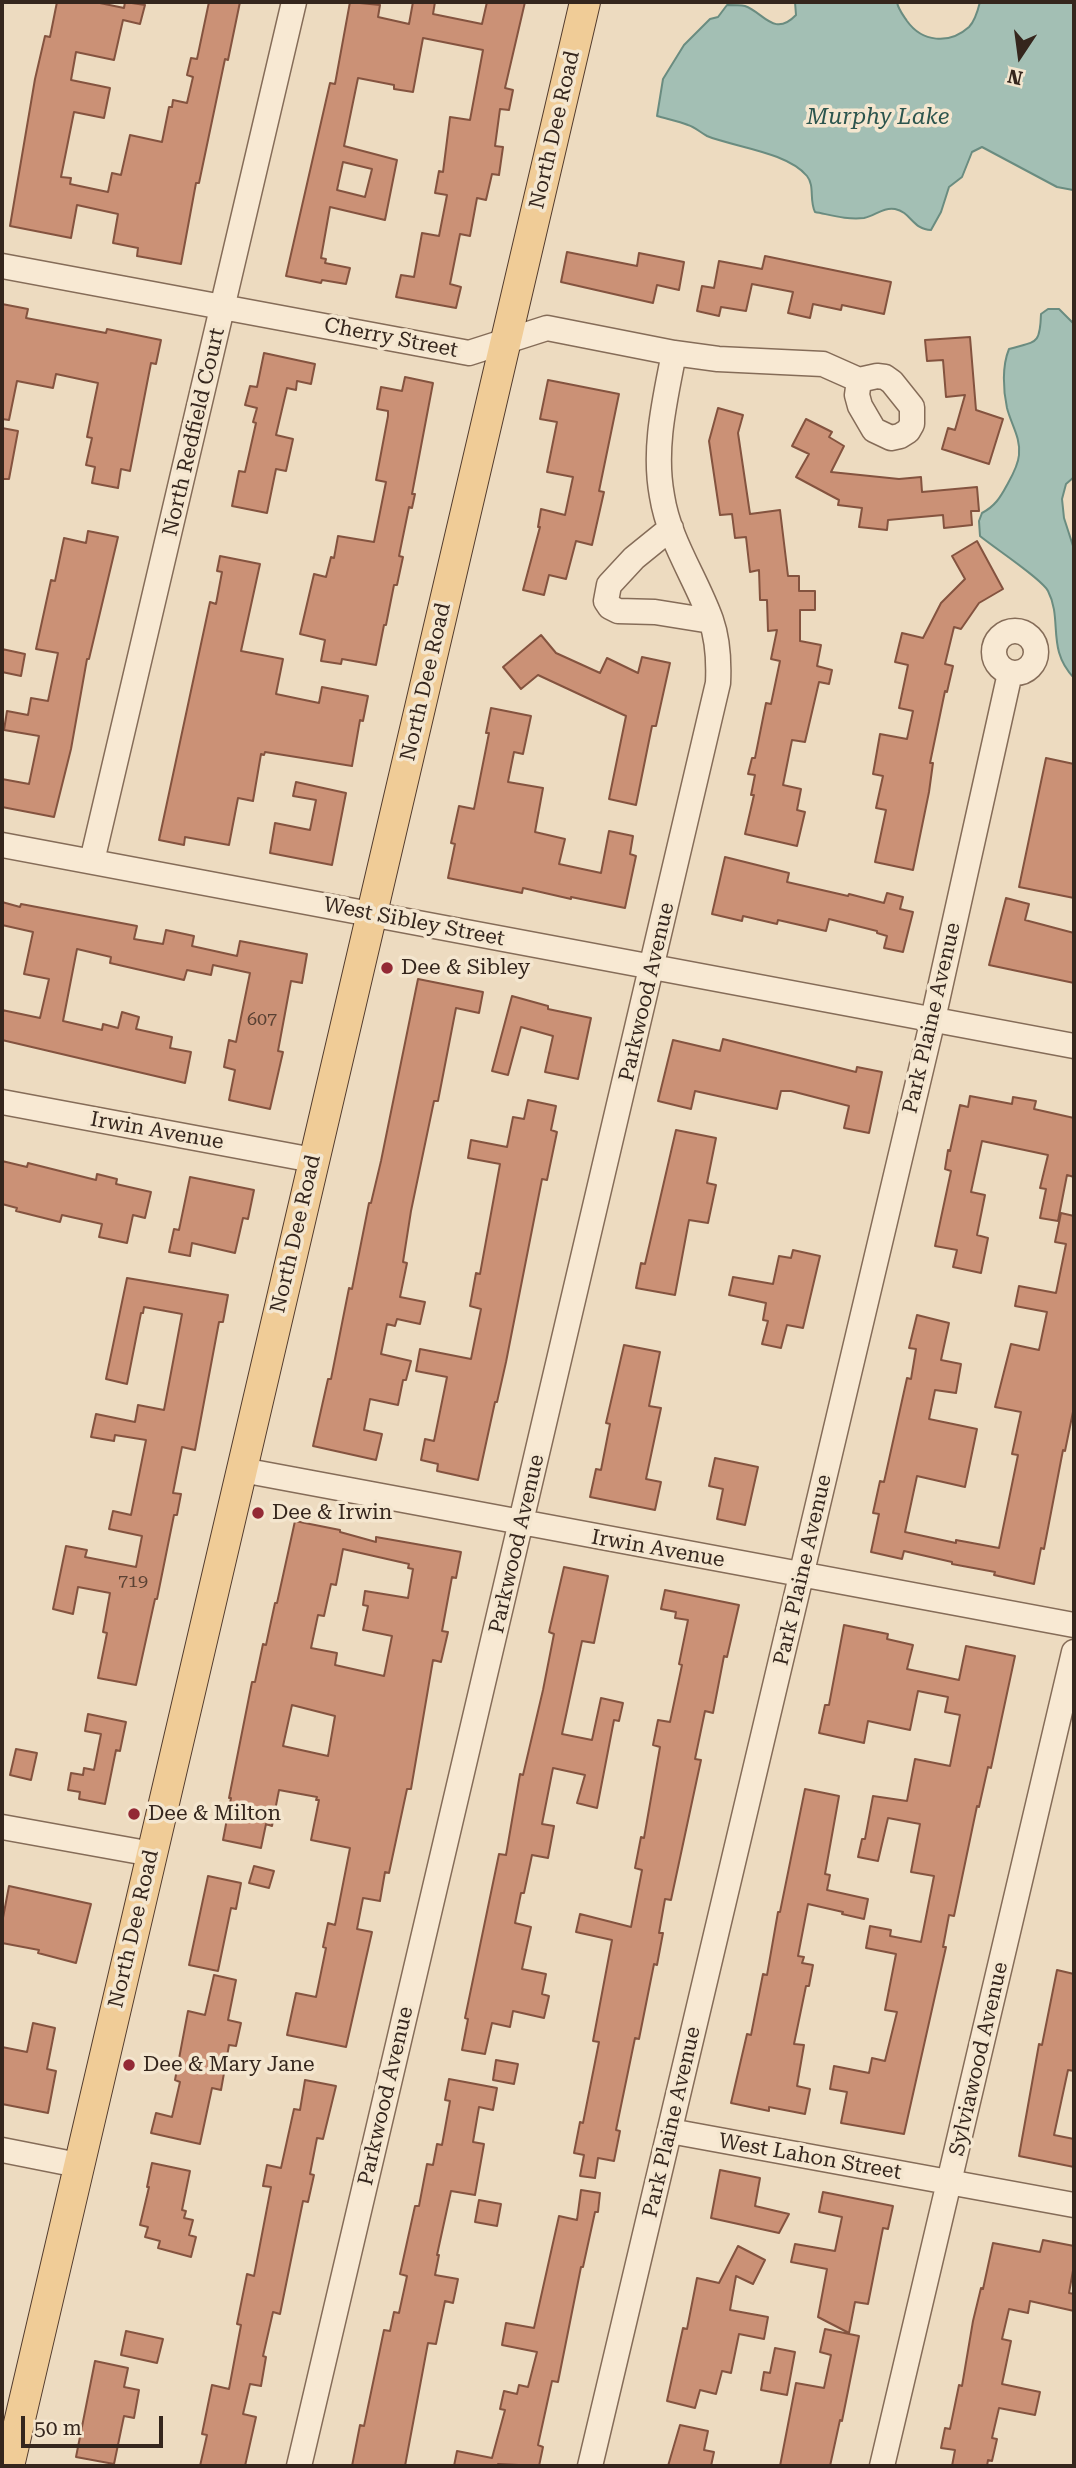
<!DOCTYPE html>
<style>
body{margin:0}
#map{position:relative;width:1076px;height:2468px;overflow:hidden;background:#eddbc0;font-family:"Roboto Serif",serif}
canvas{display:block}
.frame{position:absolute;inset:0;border:4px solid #35261d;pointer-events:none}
.north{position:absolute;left:985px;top:21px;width:70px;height:70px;-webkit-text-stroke:5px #f4e6cf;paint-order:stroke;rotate:193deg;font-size:19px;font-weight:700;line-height:28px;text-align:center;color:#35261d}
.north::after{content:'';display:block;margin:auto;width:24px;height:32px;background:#35261d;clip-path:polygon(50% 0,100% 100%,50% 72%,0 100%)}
.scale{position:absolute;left:21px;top:2416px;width:142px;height:32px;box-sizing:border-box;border:4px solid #35261d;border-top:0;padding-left:9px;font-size:21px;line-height:24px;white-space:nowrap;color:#35261d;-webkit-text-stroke:5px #f4e6cf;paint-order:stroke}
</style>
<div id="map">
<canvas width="1076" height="2468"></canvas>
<div class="frame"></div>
<div class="north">N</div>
<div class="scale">50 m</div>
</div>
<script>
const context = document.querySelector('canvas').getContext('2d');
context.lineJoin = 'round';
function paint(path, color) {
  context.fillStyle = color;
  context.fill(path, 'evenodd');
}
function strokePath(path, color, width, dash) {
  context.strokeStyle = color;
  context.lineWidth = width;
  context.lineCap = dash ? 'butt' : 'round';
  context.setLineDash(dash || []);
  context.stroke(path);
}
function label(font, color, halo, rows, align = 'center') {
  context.font = font + ' "Roboto Serif",serif';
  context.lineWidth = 7;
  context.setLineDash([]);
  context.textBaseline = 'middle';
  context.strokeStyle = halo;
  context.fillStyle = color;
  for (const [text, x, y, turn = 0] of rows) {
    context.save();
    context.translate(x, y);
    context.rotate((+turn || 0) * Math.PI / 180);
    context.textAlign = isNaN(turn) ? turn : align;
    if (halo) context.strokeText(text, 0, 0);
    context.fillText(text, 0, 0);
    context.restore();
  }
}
const water = new Path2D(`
 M795,2h102c1,7 6,13 10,19 15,21 42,24 62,6 6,-6 9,-17 11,-25h94v192l-1,-4 -16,-3 -75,-40 -10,5 -10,25 -13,10 -8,25 -10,18c-18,0 -20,-18 -36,-21 -12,-2 -20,7 -31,9 -17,2 -33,-3 -49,-6 -6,-12 0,-26 -8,-36 -20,-24 -73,-29 -100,-40 -6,-3 -12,-9 -19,-11 -9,-4 -21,-6 -31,-9l6,-37 21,-34 26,-26 8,-2 9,-12c5,0 13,0 18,1 18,6 29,32 51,9z
 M1048,309h11l15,15v153l-8,7 -4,15 2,19 10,31v129c-28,-29 -11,-58 -26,-87 -6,-12 -55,-44 -68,-55l-1,-15 3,-8c13,-7 18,-15 25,-28 5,-9 11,-19 12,-30 2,-17 -8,-31 -12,-47 -4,-18 -5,-42 2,-59 27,-8 31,-3 32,-35z`);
paint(water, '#a3bfb4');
strokePath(water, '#6a8c80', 2);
const building = new Path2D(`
 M57,2h38l29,6 1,-6 20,3 -5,19 -17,-4 -9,40 -38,-8 -5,28 39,8 -6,30 -30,-6 -13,65 10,1 -1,6 38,8 4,-19 9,2 9,-40 32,7 7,-35h3l1,-7 14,3 6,-26 -6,-2 4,-17 6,1 12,-57h31l-12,58 -3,-1 -26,124h-3l-15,81 -44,-8 1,-8 -25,-5 5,-29 -41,-9 -6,33 -61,-12 25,-147 10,-43 5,1z
 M350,2l30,3 -2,12 31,7 4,-22h22l-2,12 49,10 5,-22h38l-20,86 8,2 -4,20 -9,-1 -5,37 8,1 -4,28 -7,-1 -6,26 -9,-2 -7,38 -10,-2 -10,50 11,3 -5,21 -60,-11 5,-22 13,2 8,-44 17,3 8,-41 -12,-2 4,-22 4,1 7,-55 20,3 13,-70 -60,-12 -10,54 -19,-3v-4l-36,-7 -14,68 53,14 -12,60 -55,-13 -9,51 5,1 -1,4 25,5 -4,16 -24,-4 -1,3 -35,-7 44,-193 5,1zM343,162l29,7 -7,28 -28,-7z
 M567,252l70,14 2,-13 45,9 -5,28 -22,-5 -4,18 -92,-21z
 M765,256l126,26 -7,32 -42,-9 -1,5 -28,-6 -3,14 -22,-5 5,-21 -41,-8 -6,27 -25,-4 -2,9 -22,-5 5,-25 12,2 5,-27 43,8z
 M2,304l26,5 -2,9 80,15 1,-4 54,11 -5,24 -5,-1 -21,108 -9,-2 -3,19 -26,-5 3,-16 -9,-2 6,-27 -5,-1 11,-54 -42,-9 -3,14 -36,-7 -8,39 -7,-1z
 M970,337l6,73 27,9 -14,45 -47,-15 6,-21 7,2 10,-35 -19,2 -3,-37 -16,1 -2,-21z
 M264,353l51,11 -4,20 -14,-3 -1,9 -9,-2 -11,47 17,4 -7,32 -10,-2 -9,44 -35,-7 7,-35 6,1 11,-49 -3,-1 4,-14 -12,-3 5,-19 7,1z
 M405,377l28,6 -21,111h3l-3,14 -3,-1 -10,49 4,1 -6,28h-3l-8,40h-2l-8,40 -34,-6 -1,5 -20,-3 4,-21 -25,-6 14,-60 12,3 5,-20 3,1 4,-22 36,6 12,-60 -10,-2 12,-64v-5l-11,-2 4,-22 21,4z
 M548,380l71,14 -20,97 5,1 -12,53 -16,-4 -10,38 -17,-4 -5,20 -21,-5 17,-63h-2l3,-18 24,6 8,-38 -26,-5 10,-50 -17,-3z
 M718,408l25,7 -5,18 12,81 30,-4 8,66h11v15h16v19h-15v31l21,4 -4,21 15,4 -3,14 -10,-2 -14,60 -13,-2 -9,45 18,4 -4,21 8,2 -8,34 -52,-12 9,-39h-3l4,-20 -7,-1 4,-16h3l11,-55 5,1 9,-43 -9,-2 6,-29 -9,1 -1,-31h-7l-1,-30 -9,2 -4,-35 -11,1 -3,-24 -12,1 -11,-74z
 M806,419l26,13 -3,5 15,9 -13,26 68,7 22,-2 1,15 55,-5 2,24h-8l1,14 -28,3 -1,-13 -55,5 -1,10 -28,-3 3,-19 -24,-3 1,-5 -43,-23 13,-23 -17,-8z
 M2,428l16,3 -9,48h-7z
 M88,531l30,6 -29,122h-2l-16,90 -17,68 -52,-10v-28l27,5 10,-48 -35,-6 3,-19 21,4 3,-17 17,3 10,-48 -22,-4 15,-69 4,1 9,-43 22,5z
 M977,541l26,48 -24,14 -18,26 -7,-2 -9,37 8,2 -6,26 -2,-1 -15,72h3l-4,29 -16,78 -38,-8 11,-52 -10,-2 7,-32 -10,-2 7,-40 27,5 6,-28 -14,-3 9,-43 -13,-3 7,-29 21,5 18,-35 24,-24 -13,-23z
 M220,556l40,8 -19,87 42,8 -7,35 43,9 3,-16 46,9 -5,25 -3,-1 -8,46 -87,-14 -1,3 -3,-1 -8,47 -15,-3 -9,47 -44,-8 -1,8 -25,-5 51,-238 6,2 6,-32 -5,-1z
 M541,635l15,18 44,20 7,-15 31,15 4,-16 28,6 -14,63h-4l-16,79 -27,-6 17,-83 -88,-41 -17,14 -18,-22z
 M2,649l23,5 -4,22 -19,-4z
 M491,708l40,8 -8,38 -9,-2 -6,30 35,6 -8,44 30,7 -6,25 42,9 8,-42 24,5 -3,18 6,2 -11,52 -54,-11v2l-48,-11 -1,5 -74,-15 7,-34 -4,-1 8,-37 15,3 15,-76h-3z
 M1046,758l28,6v134l-55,-11z
 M296,782l50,11 -14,72 -62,-12 5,-30 35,7 6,-30 -23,-4z
 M725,857l64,16 -2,9 61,14 1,-2 35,9 3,-10 16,4 -3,12 13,3 -10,40 -19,-4 3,-12 -10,-3v-2l-48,-12 -3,12 -48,-11 -1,4 -34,-8 -1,5 -30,-7z
 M1006,898l23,6 -4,16 49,13v50l-85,-18z
 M2,902l18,5 1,-3 116,22 -3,13 29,5 3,-14 28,6 -2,10 45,10 3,-15 67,13 -5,29 -11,-2 -13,70 5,1 -13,57 -41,-9 6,-30 -11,-3 5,-27 7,2 14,-69 -37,-8 -2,10 -24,-5 -3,10 -74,-17 1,-6 -34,-8 -14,72 39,9 1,-6 15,4 4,-16 17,5 -3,12 36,8 -2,11 21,4 -6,31 -183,-43v-30l38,8 9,-39 -25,-5 9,-42 -31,-7z
 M418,979l65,13 -4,21 -23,-5 -18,93h-4l-23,110 -8,51 4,1 -7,34 25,5 -5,22 -23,-5 -2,7 -8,-2 -6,30 30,7 -5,19h-3l-5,25 -28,-6 -6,31 18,4 -6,26 -63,-14 15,-67h3l18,-91 3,1 17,-86h2l10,-42z
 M512,996l36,10v3l43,9 -13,61 -33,-7 8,-36 -32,-9 -13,48 -16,-4z
 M723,1039l133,33 1,-5 25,5 -13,61 -25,-5 5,-22 -58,-15h-10l-4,18 -82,-18 -4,18 -33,-8 15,-61 47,11z
 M970,1096l42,8 1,-7 23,4 -2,8 40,9v59l-7,-2 -9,46 -18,-3 6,-29 -6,-1 8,-33 -66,-14 -11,51 14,3 -8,40 11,3 -7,35 -28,-6 4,-17 -22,-4 16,-75 -6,-2 3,-19 2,1 10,-46 8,2z
 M528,1100l28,6 -5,24 6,2 -10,48 -5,-1 -36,183 -9,40h-2l-17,78 -41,-9 1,-7 -17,-4 4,-21 9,2 13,-64 -31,-6 4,-22 51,10 10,-50 -11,-3 6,-33 4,1 20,-110 -32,-6 3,-18 36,7 6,-30 11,2z
 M676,1130l40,8 -9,45 9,2 -8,38 -19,-3 -14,75 -39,-7 5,-25 4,1z
 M2,1161l25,6 1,-4 68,17 1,-6 20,5 -1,5 35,8 -6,26 -12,-3 -6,28 -28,-6 3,-13 -40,-9 -2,7 -44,-11 1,-3 -15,-4z
 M190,1177l64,13 -6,29 -5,-1 -8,35 -43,-10 -2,13 -21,-4 5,-23 5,1z
 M1061,1213l13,3v191l-9,44 -2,-1 -19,99 -3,-1 -7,36 -40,-9 1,-3 -43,-8v-2l-48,-11 -2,8 -31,-7 8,-38 -6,-1 7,-32 4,1 23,-104 4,1 5,-30 -7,-1 8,-33 32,8 -8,37 20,4 -5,29 -21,-3 -6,29 48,10 -12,58 -48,-11 -12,56 51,11v-3l43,8 19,-93 -6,-1 9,-42 -26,-5 16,-63 28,6 8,-38 -32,-6 4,-20 37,7 10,-49 -11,-2z
 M793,1250l27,6 -17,72 -16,-3 -6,23 -19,-4 6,-23 -5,-1 3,-17 -37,-8 4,-18 40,7 6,-28 12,2z
 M127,1278l101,17 -5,27h-4l-24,128 -13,-3 -9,46 8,1 -4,21h-3l-17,84h-2l-19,86 -38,-7 9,-45 -4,-1 7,-39 -32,-6 -5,27 -20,-5 13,-63 21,4 -2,7 51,10 6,-31 -33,-7 4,-18 18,4 15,-75 -31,-5 -1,6 -23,-4 5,-23 39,8 3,-17 26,5 18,-96 -38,-7 -1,6h-2l-14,71 -21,-5z
 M624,1345l36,7 -11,54 12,2 -15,71 15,3 -6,28 -65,-13 6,-28 5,1 9,-46 -4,-1z
 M715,1458l43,9 -13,58 -28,-6 6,-30 -14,-3z
 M295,1521l45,9v2l36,10v-5l85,15 -5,26 -4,-1 -10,54 6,1 -7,30 -8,-2 -22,129h-4l-18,84 -4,-1 -5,29 -17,-3 -6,31 15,3 -26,115 -59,-12 9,-42 20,4 10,-49 -3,-1 5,-24 7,2 15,-77 -39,-8 8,-40h-3l1,-3 -38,-7 -7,36 -6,-2 -5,24 -38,-8 8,-42h-2l23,-116h3l8,-38 3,1 9,-42h2zM343,1549l66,15 -1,4 5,1 -5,29 -43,-7 -2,14 5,1 -5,24 29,6 -8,40 -49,-11 2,-12 -26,-5 7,-33 6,1 7,-32 5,1zM292,1705l43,11 -7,40 -45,-10z
 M564,1567l44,9 -14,67 -12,-2 -20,93 30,6 9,-42 22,5 -4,18 -5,-1 -17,88 -20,-5 8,-28 -32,-7 -11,56 12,2 -6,32 -16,-3 -8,38h-3l-6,30 16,4 -9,42 24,5 -4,20 7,2 -5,22 -31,-7 -3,16 -18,-4 -7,31 -23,-4 6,-31 -3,-1 34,-164 7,1 14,-81 3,1 20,-85 11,-56 -5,-2z
 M665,1590l74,15 -12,52 -3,-1 -11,57 -8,-2 -10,48 6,1 -30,140 -6,-1 -6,34h4l-6,32 -3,-1 -15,75 -4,-1 -19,92 4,1 -6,30 -16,-3 -3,20 -15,-2 4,-21 -10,-2 6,-31 3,1 16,-81 -6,-1 19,-101 -36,-8 4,-18 51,13 11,-57 -7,-2 6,-31 3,1 16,-91 -7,-2 5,-25 12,2 12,-57 -3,-1 9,-44 -13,-2 1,-6 -15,-3z
 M844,1625l44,9 -1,5 26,6 -6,24 52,11 7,-34 49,10 -24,112 -3,-1 -9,40 -2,-1 -23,110 -5,-1 -6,32h3l-42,187 -63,-11 6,-31 -17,-3 4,-23 35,7 3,-15 13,3 12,-49 -12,-2 11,-56 -30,-6 4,-22 21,4 -1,6 31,6 13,-66 -23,-4 9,-48 -32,-6 -10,43 -20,-4 4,-18h3l8,-43 34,5 8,-42 35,7 10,-51 -15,-3 3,-15 -30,-6 -8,39 -42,-9 -4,22 -45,-10 6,-28h4z
 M88,1714l38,8 -6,29 -4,-1 -11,54 -26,-5 1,-7 -12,-2 3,-17 12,2 1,-7 10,2 7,-36 -16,-3z
 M16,1749l21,4 -6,27 -21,-5z
 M805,1789l34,7 -14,78 5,1 -3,15 41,9 -4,20 -22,-5 1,-2 -35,-8 -10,52 6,1 -2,6 11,2 -4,21h-3l-12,58 10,1 -7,41 13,3 -5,25 -36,-7v4l-38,-8 16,-69 4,1 12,-61 4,1 11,-63h2z
 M254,1866l20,5 -5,17 -20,-5z
 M208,1876l33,7 -5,26 -5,-1 -13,63 -29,-6z
 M9,1886l82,18 -15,59 -38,-10 1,-3 -37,-7v-20z
 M1057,1970l17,4v97l-6,-1 -14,65 20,4v28l-55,-11 20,-112 3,1z
 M214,1975l22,5 -8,40 13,3 -5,23 -7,-1 -8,45 -9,-2 -12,56 -49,-11 5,-20 16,4 8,-35 -5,-2 13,-69 17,4z
 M33,2023l22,5 -8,41 9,2 -8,42 -46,-9v-57l25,5z
 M496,2060l22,4 -4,20 -21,-4z
 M449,2079l48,9 -4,22 -14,-3 -6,35 11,2 -9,51 -24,-4 -14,64h2l-4,20 23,4 -5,24 -8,-2 -9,43 -8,-1 -23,123h-53l8,-41 4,1 20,-96 6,1 4,-19 5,1 8,-37 -7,-2 15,-68h4l8,-42 6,1 4,-21 5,1 8,-44 -5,-1z
 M305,2080l31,6 -13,53 -6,-1 -7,36 4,1 -6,27 -5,-1 -23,113 -7,-2 -10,44 3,1 -5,29 -11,-2 -7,30 13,3 -11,49h-45l7,-31 -5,-1 10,-49 17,4 12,-64 -4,-1 10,-50 7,2 17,-89 -8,-1 4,-21 14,3 13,-59 6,1z
 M152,2163l38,8 -8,39 4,1 -2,7 9,2 -4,15 7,2 -5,20 -33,-9 2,-7 -15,-4 3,-10 -8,-2 9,-38h-2z
 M720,2170l40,8 -5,28 34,8 -10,19 -68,-15z
 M581,2190l19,3 -2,19h-3l-12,55h-2l-23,115 -6,-1 -14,64 5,2 -4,19 -41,-2v2h-44l3,-15 35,7 13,-48 -5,-1 4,-18 13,3 2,-9 9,2 9,-35 -35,-7 4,-22 28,5 25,-112 18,4z
 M823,2192l70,14 -5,23 -5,-1 -15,76 -13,-2 -6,31 -31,-16 9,-48 -36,-7 4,-18 40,7 7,-34 -23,-5z
 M479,2200l22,4 -4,22 -22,-4z
 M1043,2240l31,6v19l-5,28 5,1v17l-44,-10 -2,12 -19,-4 -7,30 9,2 -9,43 38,8 -5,23 -36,-7 -7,30 5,1 -5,22 -4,-1 -1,6h-35l3,-16 -14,-2 4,-20 5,1 9,-44 3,1 11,-65 8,-33 2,1 10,-46 47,9z
 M738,2246l27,14 -12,24 -17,-8 -6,34 38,7 -4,22 -25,-5 -8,39 -9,-2 -6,23 -16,-4 -5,18 -28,-7 16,-73 4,1 10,-51 22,5z
 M825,2329l34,7 -17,85 -2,-1 -10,46h-50l16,-83 28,5 7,-33 -11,-3z
 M126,2331l37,8 -6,24 -36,-8z
 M775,2348l20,4 -8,43 -26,-5 3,-18 6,1z
 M95,2361l33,7 -4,19 15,3 -5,28 -10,-2 -10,48 -38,-7z
 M680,2425l28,6 -4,19 10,2 -3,14h-43z`);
paint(building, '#cb9176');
strokePath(building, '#84533f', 2);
const minor = new Path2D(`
 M2,266l467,87 78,-25 127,25 44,6 105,5 36,16 18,-4 8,1 7,5 20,25v17l-4,7 -8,5 -9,2 -17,-8 -14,-24 -3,-11 2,-15
 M671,528l-37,30 -25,27 -3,16 4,6 8,4 37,1 56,9
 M994 652a21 21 0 1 1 42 0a21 21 0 1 1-42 0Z
 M2,845l1072,201
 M92,861l202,-859
 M2,1102l311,58
 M242,1470l832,155
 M2,1827l150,27
 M670,2131l404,74
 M2,2150l76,15
 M299,2466l419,-1783c1,-21 0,-43 -7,-63 -15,-42 -42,-79 -49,-124 -9,-48 3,-96 12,-143
 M590,2466l343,-1447 77,-346
 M882,2466l192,-814`);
const major = new Path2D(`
 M9,2466l576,-2464`);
strokePath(minor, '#856c58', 27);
strokePath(major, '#533b2d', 32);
strokePath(minor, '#f8e9d3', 24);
strokePath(major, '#f0cc97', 30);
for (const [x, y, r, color] of [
 [387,968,7,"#932935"],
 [258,1513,7,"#932935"],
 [134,1814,7,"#932935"],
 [129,2065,7,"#932935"]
]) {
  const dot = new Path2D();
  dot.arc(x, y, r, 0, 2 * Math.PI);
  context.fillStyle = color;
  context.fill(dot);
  strokePath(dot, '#f4e6cf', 2.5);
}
label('18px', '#5a4133', null, [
 ["607",262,1020],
 ["719",133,1582]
]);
label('21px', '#35261d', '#f4e6cf', [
 ["North Dee Road",555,130,-77],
 ["Cherry Street",391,338,11],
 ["North Redfield Court",194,432,-77],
 ["North Dee Road",426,682,-77],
 ["West Sibley Street",414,922,11],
 ["Parkwood Avenue",647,992,-77],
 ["Park Plaine Avenue",932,1018,-77],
 ["Irwin Avenue",157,1131,10],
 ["North Dee Road",296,1234,-77],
 ["Parkwood Avenue",517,1544,-77],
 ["Irwin Avenue",658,1549,10],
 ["Park Plaine Avenue",803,1570,-77],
 ["North Dee Road",134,1929,-77],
 ["Sylviawood Avenue",979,2059,-77],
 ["Parkwood Avenue",386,2096,-77],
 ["Park Plaine Avenue",672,2122,-77],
 ["West Lahon Street",810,2157,10]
]);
label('21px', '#35261d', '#f4e6cf', [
 ["Dee & Sibley",401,968],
 ["Dee & Irwin",272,1513],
 ["Dee & Milton",148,1814],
 ["Dee & Mary Jane",143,2065]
], 'left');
label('italic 23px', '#2c554e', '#f4e6cf', [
 ["Murphy Lake",878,117]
]);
</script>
